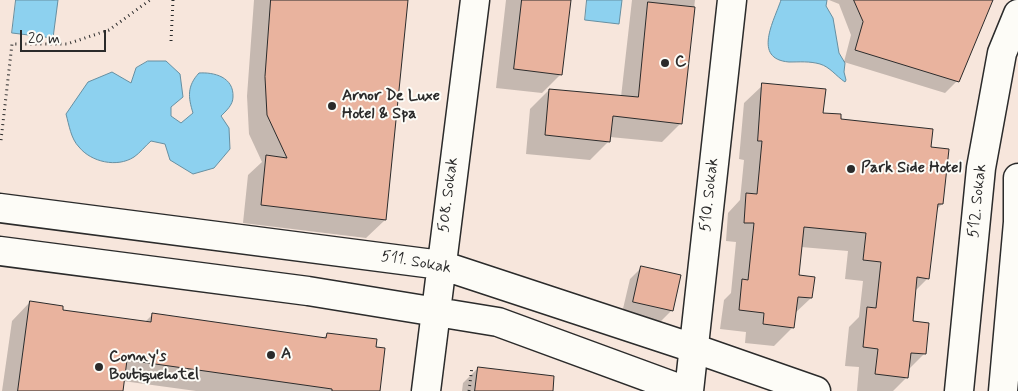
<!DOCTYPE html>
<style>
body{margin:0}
#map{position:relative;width:1018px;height:391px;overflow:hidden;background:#f7e6dc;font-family:Mynerve,sans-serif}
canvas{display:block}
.scale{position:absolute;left:20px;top:30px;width:86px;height:22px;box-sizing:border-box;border:2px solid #2b2b2b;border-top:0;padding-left:6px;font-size:15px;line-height:18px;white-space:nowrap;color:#2b2b2b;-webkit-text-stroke:4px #fdfcf7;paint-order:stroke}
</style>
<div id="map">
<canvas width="1018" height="391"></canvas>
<div class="scale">20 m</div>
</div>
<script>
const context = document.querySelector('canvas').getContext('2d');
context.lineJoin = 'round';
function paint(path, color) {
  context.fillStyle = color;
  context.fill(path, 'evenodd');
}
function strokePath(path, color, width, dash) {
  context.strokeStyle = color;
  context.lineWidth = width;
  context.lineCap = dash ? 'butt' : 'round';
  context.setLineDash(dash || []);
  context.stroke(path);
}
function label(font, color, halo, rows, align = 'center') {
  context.font = font + ' Mynerve,sans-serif';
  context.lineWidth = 4;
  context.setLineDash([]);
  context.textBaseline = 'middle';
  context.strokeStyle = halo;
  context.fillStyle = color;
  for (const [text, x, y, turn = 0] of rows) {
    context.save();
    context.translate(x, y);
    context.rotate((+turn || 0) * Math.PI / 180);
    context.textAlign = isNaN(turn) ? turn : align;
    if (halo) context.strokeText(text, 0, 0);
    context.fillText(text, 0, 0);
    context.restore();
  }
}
const water = new Path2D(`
 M16,0h42l-5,38 -41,-5z
 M587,0h35l-3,24 -34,-4z
 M781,0h46l-1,6 7,12 6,35 6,10 -1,9 2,8 -1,2c-9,-6 -15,-15 -25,-18 -11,-3 -20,-2 -31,-2 -37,-3 -15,-41 -8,-62z
 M148,61h18l14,13 3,23 -12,10v9l10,7 12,-10c-5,-16 -6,-27 6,-40 15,-1 35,4 34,24 0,8 -7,14 -12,19l8,12 1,21 -16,19 -21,6 -23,-14 -5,-16 -14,-3c-6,5 -11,12 -17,16 -17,11 -43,5 -55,-10 -8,-8 -10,-22 -13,-33l22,-32 24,-10 19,11 5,-15z`);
paint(water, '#8dd1ef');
strokePath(water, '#668fa1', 1);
paint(new Path2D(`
 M254,0h152l-21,220 -19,18 -123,-15 5,-48 14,-13 -13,-28 -2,-38z
 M506,0h63l-8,74 -19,19 -46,-5z
 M632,0h63l-14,123 -19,19 -52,-5 -1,4 -19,19 -64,-6 4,-45 19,-19 72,7z
 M829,0h157l-29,81 -12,12 -101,-31 7,-27 -12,-31z
 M763,85l59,29 107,34 13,56 -6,6 -8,68 -14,14 -3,31 13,31 -16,16 -1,7 -14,14h-36l2,-24 -14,-1 4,-39 10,-10 4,-36 -18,-2 3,-28 -47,-4 -3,29 13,22 -17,16 -1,13 -19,19 -29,-3 1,-11 -26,-3 4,-29 7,-7 5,-51 -10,-1 2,-28 12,-13 4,-40 -5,-1 5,-56z
 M642,267l30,43 -12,12 -38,-9 8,-34z
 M30,302l31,9 83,12 9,-9 170,24 4,-3 51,56h-182l-73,-10 -1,10h-120l10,-70z
 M478,368l65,23h-81l1,-8z`), '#0003');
const building = new Path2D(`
 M271,0h137l-22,220 -125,-15 5,-50 21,3 -20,-43 -2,-38z
 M522,0h49l-9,75 -48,-6z
 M854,0h139l-34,82 -104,-32 8,-28z
 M648,2l47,5 -13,117 -69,-8 -3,26 -65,-7 4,-46 89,8z
 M762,83l64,6 -3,24 18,1v5l92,10 -2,18 18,2 -6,55h-5l-9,75 -12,-2 -4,44 16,2 -3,31 -15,-1 -3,25 -33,-4 3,-25 -15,-2 4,-40 9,1 5,-46 -18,-2 3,-27 -62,-6 -5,48 16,2 -3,21 -14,-1 -4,31 -31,-4 1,-11 -25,-3 3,-31 6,1 6,-57h-10l2,-30 11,1 5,-53h-4z
 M641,266l40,9 -8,36 -40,-9z
 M30,301l33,5v4l88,12 1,-9 174,25 1,-5 50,6 -1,8 9,1 -5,43h-48v-2l-205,-29 -4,31h-105z
 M478,367l76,9 -1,15h-78z`);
paint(building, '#e9b39e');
strokePath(building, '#2b2b2b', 1);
const street = new Path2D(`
 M0,208l441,57 252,83 123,43
 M0,251l308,40 190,31 188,69
 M426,391l49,-391
 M689,391l43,-391
 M959,391l22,-223 21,-115 16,-39
 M1003,391l15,-169v-44`);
strokePath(street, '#2b2b2b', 31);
strokePath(new Path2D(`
 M171,41l2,-41
 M1,140l11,-96h55l42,-14 41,-30
 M469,391l3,-24`), '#2b2b2b', 3, [1, 4]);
strokePath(street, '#fdfcf7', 28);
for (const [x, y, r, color] of [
 [665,63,5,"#2b2b2b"],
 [332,106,5,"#2b2b2b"],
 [851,169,5,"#2b2b2b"],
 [271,355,5,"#2b2b2b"],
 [99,367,5,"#2b2b2b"]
]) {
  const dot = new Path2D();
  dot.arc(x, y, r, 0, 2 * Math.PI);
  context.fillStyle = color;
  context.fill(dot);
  strokePath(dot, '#fdfcf7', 2);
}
label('bold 16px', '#2b2b2b', '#fdfcf7', [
 ["C",675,63],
 ["Arnor De Luxe",342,97],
 ["Hotel & Spa",342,115],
 ["Park Side Hotel",861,169],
 ["A",281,355],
 ["Conny's",109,358],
 ["Boutiquehotel",109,376]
], 'left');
label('16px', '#2b2b2b', '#fdfcf7', [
 ["508. Sokak",449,195,-83],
 ["510. Sokak",710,195,-84],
 ["512. Sokak",978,201,-84],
 ["511. Sokak",416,263,10]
]);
</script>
